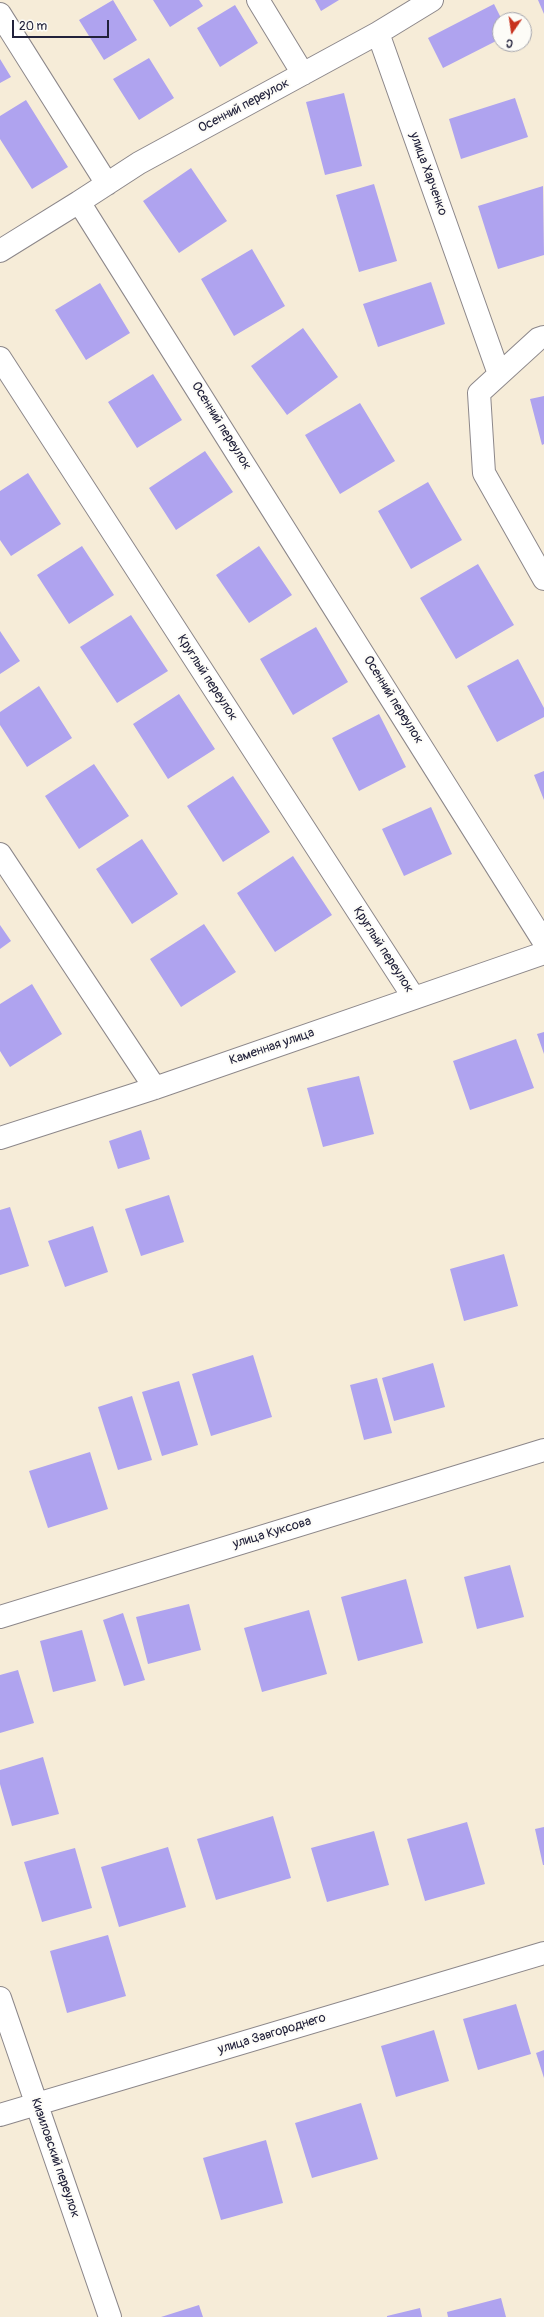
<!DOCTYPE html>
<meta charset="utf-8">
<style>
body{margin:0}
#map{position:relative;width:544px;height:2317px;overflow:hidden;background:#f6ecd8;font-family:Pangolin,sans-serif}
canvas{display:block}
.north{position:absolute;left:492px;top:12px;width:40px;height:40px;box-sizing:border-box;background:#fdfcf7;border:1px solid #a5a5ac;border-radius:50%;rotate:193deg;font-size:11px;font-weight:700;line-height:16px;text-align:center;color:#22223b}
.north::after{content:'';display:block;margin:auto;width:14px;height:18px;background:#c8321e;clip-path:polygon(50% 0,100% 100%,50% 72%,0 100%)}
.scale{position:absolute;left:12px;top:20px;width:97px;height:18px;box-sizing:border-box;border:2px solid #22223b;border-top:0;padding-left:5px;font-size:12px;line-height:14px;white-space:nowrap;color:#22223b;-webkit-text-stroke:3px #fdfcf7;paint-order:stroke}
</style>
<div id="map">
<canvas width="544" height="2317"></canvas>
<div class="north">С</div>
<div class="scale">20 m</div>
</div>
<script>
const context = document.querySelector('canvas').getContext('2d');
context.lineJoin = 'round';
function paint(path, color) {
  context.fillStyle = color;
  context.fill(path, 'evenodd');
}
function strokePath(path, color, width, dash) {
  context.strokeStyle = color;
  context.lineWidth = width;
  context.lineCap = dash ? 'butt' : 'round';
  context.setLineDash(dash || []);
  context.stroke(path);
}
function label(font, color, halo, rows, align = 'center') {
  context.font = font + ' Pangolin,sans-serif';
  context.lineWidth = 4;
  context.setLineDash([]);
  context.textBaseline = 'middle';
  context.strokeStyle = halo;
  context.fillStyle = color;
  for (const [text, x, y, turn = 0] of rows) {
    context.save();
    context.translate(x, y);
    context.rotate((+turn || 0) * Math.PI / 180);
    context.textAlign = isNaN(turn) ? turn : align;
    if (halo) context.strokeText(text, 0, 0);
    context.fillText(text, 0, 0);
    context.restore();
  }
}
paint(new Path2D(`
 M113,0l24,40 -33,20 -25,-40z
 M153,0h46l4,6 -33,21z
 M315,0h24l-18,11z
 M538,0h6v14z
 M494,4l8,16h-2v19l-57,29 -15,-30z
 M235,5l23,38 -38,24 -23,-39z
 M149,58l25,40 -35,22 -26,-41z
 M0,59l11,18 -11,6z
 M344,93l18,73 -37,9 -19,-73z
 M515,98l13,39 -67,22 -12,-40z
 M26,100l42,67 -36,22 -32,-50v-23z
 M191,168l36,53 -48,32 -36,-52z
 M374,184l23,77 -38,11 -23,-77z
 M543,186l1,69 -46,14 -20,-63z
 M252,249l33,57 -51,30 -33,-57z
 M431,282l14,42 -67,23 -15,-43z
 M100,283l30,50 -44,27 -31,-50z
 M303,328l35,49 -51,38 -36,-49z
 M153,374l29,46 -45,28 -29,-46z
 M544,396v48l-2,1 -12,-46z
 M360,403l35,58 -55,33 -35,-59z
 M205,451l28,41 -57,38 -27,-42z
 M28,473l33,51 -50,32 -11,-16v-49z
 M428,482l34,58 -51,29 -33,-58z
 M82,546l32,49 -45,29 -32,-49z
 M259,546l33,49 -43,28 -33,-48z
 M478,564l36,61 -58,34 -36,-61z
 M131,615l37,56 -51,32 -37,-56z
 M316,627l32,55 -55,33 -33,-56z
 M0,631l20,30 -20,13z
 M518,659l26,49v9l-47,25 -30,-56z
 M39,686l33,52 -45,29 -27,-42v-13z
 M179,694l36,55 -47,30 -35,-55z
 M379,714l27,53 -47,24 -27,-53z
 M94,764l35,52 -50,33 -34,-53z
 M544,771v29l-10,-25z
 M233,776l37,56 -47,30 -36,-56z
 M431,807l21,47 -48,22 -22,-47z
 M142,839l36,55 -46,30 -36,-55z
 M293,856l39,59 -57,37 -38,-59z
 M204,924l32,48 -55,35 -31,-48z
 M0,925l11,16 -11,8z
 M32,984l30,50 -52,33 -10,-16v-47z
 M544,1032v22l-7,-20z
 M516,1039l18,49 -64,22 -17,-49z
 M359,1076l15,58 -51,13 -16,-59z
 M141,1130l9,29 -32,10 -9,-28z
 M169,1195l15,47 -43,14 -16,-47z
 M10,1207l19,59 -29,9v-65z
 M93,1226l15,46 -43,15 -17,-46z
 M504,1254l14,52 -54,15 -14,-52z
 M253,1355l19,62 -61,19 -19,-62z
 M433,1363l12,44 -51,14 -12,-43z
 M377,1378l15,55 -28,7 -14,-55z
 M179,1381l19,64 -36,11 -20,-64z
 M132,1396l20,64 -34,10 -20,-63z
 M90,1452l18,57 -60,19 -19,-57z
 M510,1565l14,52 -47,12 -13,-52z
 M406,1579l17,64 -65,18 -17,-64z
 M189,1604l12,46 -53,14 -12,-47z
 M309,1610l18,64 -65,18 -18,-64z
 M123,1613l22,67 -21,6 -21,-66z
 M82,1630l14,51 -43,11 -13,-51z
 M18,1670l16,53 -34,10v-58z
 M43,1757l16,57 -47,12 -12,-42v-14z
 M273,1816l18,62 -75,22 -19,-61z
 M467,1822l18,62 -60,17 -18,-62z
 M544,1827v38h-1l-8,-36z
 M374,1831l15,54 -62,17 -16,-54z
 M168,1847l18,60 -67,20 -18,-60z
 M75,1848l17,60 -50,14 -18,-60z
 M108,1935l18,61 -59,17 -17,-62z
 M516,2004l15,50 -53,16 -15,-51z
 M434,2030l15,51 -53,16 -15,-51z
 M544,2050v28l-8,-25z
 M361,2103l17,56 -66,19 -17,-55z
 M266,2140l17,63 -62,17 -18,-62z
 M501,2298l5,19h-58l-1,-5z
 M199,2305l4,12h-42z
 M420,2308l2,9h-35v-1z`), '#afa3ef');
const minor = new Path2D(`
 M258,0l45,74
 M432,0l-54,33 121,341
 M0,14l107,170
 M378,33l-239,130 -60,39 465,740
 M0,251l79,-49
 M544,337l-6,2 -59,54 5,80 60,106
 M0,358l414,640
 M0,854l155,234
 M0,1138l155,-50 389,-135
 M0,1617l544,-167
 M0,1998l110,319
 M0,2115l544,-162`);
strokePath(minor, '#8c878a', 24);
strokePath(minor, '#fff', 22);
label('13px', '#22223b', '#fdfcf7', [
 ["Осенний переулок",244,106,-28],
 ["улица Харченко",428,174,70],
 ["Осенний переулок",221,426,58],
 ["Круглый переулок",207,678,57],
 ["Осенний переулок",393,700,58],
 ["Круглый переулок",383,950,57],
 ["Каменная улица",272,1047,-19],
 ["улица Куксова",272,1533,-17],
 ["улица Завгороднего",272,2034,-17],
 ["Кизиловский переулок",55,2158,71]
]);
</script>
